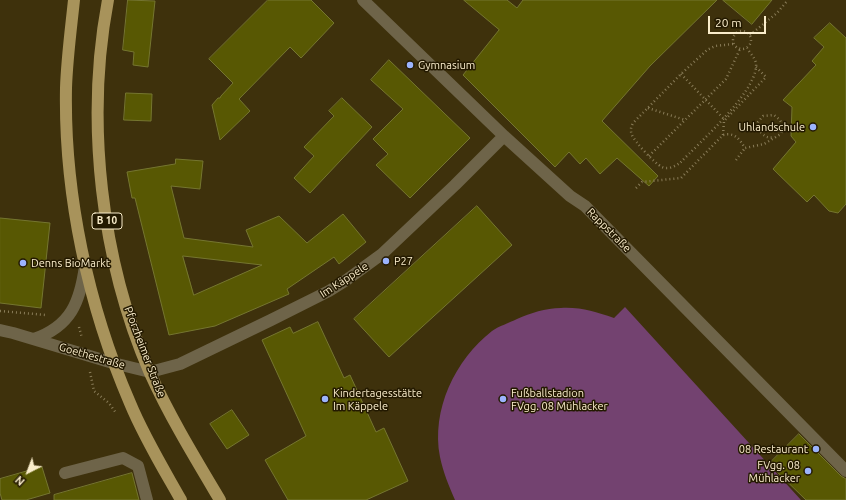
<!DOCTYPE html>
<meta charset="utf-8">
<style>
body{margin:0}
#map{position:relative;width:846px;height:500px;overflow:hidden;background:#3e310c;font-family:Ubuntu,sans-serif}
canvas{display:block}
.north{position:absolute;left:8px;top:452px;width:40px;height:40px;-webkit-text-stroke:3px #231900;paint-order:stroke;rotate:222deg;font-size:11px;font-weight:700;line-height:16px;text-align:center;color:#faedcb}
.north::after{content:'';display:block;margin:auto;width:14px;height:18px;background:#faedcb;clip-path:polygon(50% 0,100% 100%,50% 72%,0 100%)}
.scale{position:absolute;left:708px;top:16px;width:58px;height:18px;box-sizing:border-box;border:2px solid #faedcb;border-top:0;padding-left:5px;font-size:12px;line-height:14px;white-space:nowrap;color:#faedcb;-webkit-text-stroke:3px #231900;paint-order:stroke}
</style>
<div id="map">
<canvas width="846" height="500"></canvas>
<div class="north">N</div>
<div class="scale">20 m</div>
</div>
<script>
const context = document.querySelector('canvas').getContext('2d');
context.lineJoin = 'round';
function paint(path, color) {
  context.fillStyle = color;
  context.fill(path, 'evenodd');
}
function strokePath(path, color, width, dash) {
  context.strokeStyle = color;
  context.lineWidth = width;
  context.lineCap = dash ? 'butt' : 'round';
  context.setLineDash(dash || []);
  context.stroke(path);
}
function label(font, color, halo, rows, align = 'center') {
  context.font = font + ' Ubuntu,sans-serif';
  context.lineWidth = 3;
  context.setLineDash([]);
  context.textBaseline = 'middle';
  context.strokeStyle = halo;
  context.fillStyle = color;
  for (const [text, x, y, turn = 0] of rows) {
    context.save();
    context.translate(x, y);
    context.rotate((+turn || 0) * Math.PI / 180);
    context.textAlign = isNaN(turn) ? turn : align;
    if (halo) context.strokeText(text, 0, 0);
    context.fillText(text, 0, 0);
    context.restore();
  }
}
paint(new Path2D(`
 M625,307l176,193h-346c-6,-14 -12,-28 -15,-43 -9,-47 15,-97 52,-126 7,-5 17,-8 25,-12 14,-6 28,-11 44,-11 21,-1 34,4 53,10z`), '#734270');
const building = new Path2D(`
 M128,0l27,1 -7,66 -15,-2 1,-13 -11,-2z
 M268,0h43l23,23 -33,35 -11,-11 -51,52 11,12 -30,29 -8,-35 6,-7h2l1,-2 12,-13 -24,-24z
 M464,0h43l10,8 6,-8h194l-67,66 -48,55 56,55 -9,10 -32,-28 -17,16 -14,-16 -6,6 -11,-12 -14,15 -92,-92 36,-45z
 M723,0h49l-20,24z
 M830,23l16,15v166l-8,9 -9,-2 -15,-16 -7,7 -34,-33 23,-27 -5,-6 1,-29 -9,-7 33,-35 -4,-4 12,-14 -10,-9z
 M389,60l81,78 -60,60 -34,-33 12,-11 -15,-15 30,-30 -32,-29z
 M126,93l26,1 -1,27 -27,-1z
 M342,98l30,29 -62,66 -16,-15 20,-22 -10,-9 30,-31 -5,-5z
 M176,159l27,2 -3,28 -29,-3 13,52 69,9 -7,-17 33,-14 28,27 36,-29 23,28 -27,22 -5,-7 -47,32 2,5 -74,32 -46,9 -34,-137h-3l-5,-26 48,-8zM183,256l79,9 -68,30z
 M477,206l35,39 -123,112 -35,-38z
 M0,218l50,5 -9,85 -41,-5z
 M318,322l26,56 6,-3 26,57 8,-4 24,53 -42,19h-78l-23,-40 41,-24 -44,-96 28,-13 3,6z
 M232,410l17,25 -22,14 -17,-25z
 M799,434l42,42 5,3v21h-40l-37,-36z
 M42,467l8,26 -24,7h-24l-2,-7v-14z
 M132,473l7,27h-85v-5z`);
paint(building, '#585803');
strokePath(building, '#757630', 1);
strokePath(new Path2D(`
 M733 40a9 9 0 1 1 18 0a9 9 0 1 1-18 0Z
 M750,35l27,-22 11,-13
 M733,44l-18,2 -8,4 -26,24 -48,49c-2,4 -3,7 -1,12 2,6 23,29 30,32 6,3 13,-1 18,-4 20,-21 74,-69 76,-96 1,-8 -5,-12 -9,-19
 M681,74l42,44
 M648,108l37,12
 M723,135l1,-14 42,-44 -10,-10
 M649,156l77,-77 14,-30
 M736,160l9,-12
 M636,188l6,-6 39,-4 42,-43c12,-3 16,4 22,13l19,-4 17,-10 2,-8 -3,-6 -6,-5 -11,1 -5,6 -1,6c6,7 9,11 18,9
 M0,311l46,4
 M79,327l3,11
 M90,372l4,19 15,12 7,10`), '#897c58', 2.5, [1, 3]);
strokePath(new Path2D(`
 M363,0l141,136 66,60 15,10 261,265
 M0,330l13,3 100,30 37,9 30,-8 91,-44 58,-29 16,-10 37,-27 73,-69 49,-49
 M34,339c37,-13 46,-37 51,-73
 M65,473l58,-15 15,8 9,34`), '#6e6449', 12);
strokePath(new Path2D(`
 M74,0c-3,29 -7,58 -8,88 -2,106 22,218 64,315 14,34 33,65 51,97
 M108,0c-23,121 -7,260 42,373 20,44 45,85 70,127`), '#a8935b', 12);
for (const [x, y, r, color] of [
 [410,65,4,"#9cb4fd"],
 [813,127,4,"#9cb4fd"],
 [386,261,4,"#9cb4fd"],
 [23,263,4,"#9cb4fd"],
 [325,399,4,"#9cb4fd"],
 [503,399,4,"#9cb4fd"],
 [816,449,4,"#9cb4fd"],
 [808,471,4,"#9cb4fd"]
]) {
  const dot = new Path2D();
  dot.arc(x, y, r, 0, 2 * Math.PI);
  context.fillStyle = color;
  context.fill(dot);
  strokePath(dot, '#231900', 1.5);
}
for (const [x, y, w] of [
 [107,221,30]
]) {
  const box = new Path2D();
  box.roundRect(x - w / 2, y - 8, w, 16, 3);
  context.fillStyle = '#231900';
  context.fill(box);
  strokePath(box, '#faedcb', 1);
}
label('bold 10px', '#faedcb', null, [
 ["B 10",107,221]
]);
label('11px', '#faedcb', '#231900', [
 ["Gymnasium",418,65],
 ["Uhlandschule",805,127,"right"],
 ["P27",394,261],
 ["Denns BioMarkt",31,263],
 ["Kindertagesstätte",333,393],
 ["Im Käppele",333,406],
 ["Fußballstadion",511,393],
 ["FVgg. 08 Mühlacker",511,406],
 ["08 Restaurant",808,449,"right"],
 ["FVgg. 08",800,465,"right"],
 ["Mühlacker",800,478,"right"]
], 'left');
label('11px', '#faedcb', '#231900', [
 ["Rappstraße",609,230,45],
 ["Im Käppele",344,280,-33],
 ["Pforzheimer Straße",145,352,69],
 ["Goethestraße",92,356,16]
]);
</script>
